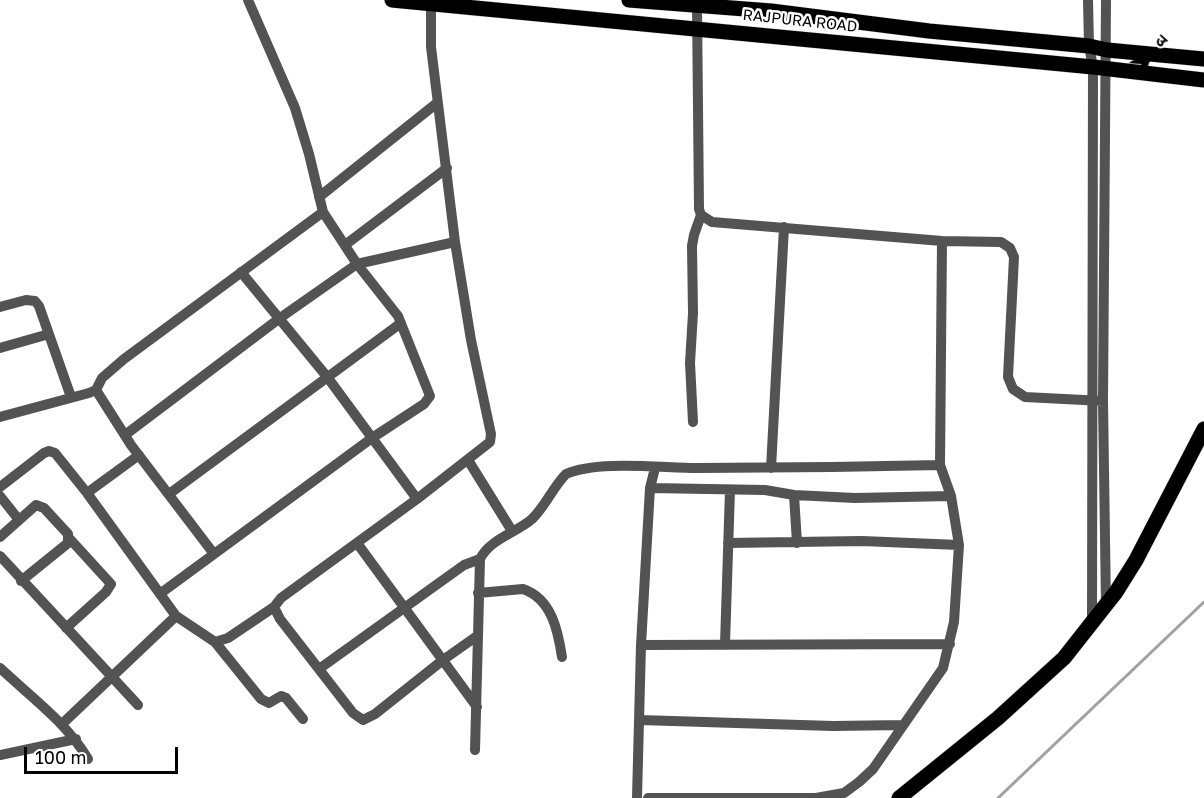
<!DOCTYPE html>
<meta charset="utf-8">
<style>
body{margin:0}
#map{position:relative;width:1204px;height:798px;overflow:hidden;background:#fff;font-family:"Golos Text","Noto Sans Devanagari",sans-serif}
canvas{display:block}
.north{position:absolute;left:1120px;top:24px;width:60px;height:60px;-webkit-text-stroke:4px #fff;paint-order:stroke;rotate:41deg;font-size:16px;font-weight:700;line-height:24px;text-align:center;color:#000}
.north::after{content:'';display:block;margin:auto;width:21px;height:27px;background:#000;clip-path:polygon(50% 0,100% 100%,50% 72%,0 100%)}
.scale{position:absolute;left:24px;top:747px;width:154px;height:27px;box-sizing:border-box;border:3px solid #000;border-top:0;padding-left:8px;font-size:18px;line-height:21px;white-space:nowrap;color:#000;-webkit-text-stroke:4px #fff;paint-order:stroke}
</style>
<div id="map">
<canvas width="1204" height="798"></canvas>
<div class="north">उ</div>
<div class="scale">100 m</div>
</div>
<script>
const context = document.querySelector('canvas').getContext('2d');
context.lineJoin = 'round';
function strokePath(path, color, width, dash) {
  context.strokeStyle = color;
  context.lineWidth = width;
  context.lineCap = dash ? 'butt' : 'round';
  context.setLineDash(dash || []);
  context.stroke(path);
}
function label(font, color, halo, rows, align = 'center') {
  context.font = font + ' "Golos Text",sans-serif';
  context.lineWidth = 5;
  context.setLineDash([]);
  context.textBaseline = 'middle';
  context.strokeStyle = halo;
  context.fillStyle = color;
  for (const [text, x, y, turn = 0] of rows) {
    context.save();
    context.translate(x, y);
    context.rotate((+turn || 0) * Math.PI / 180);
    context.textAlign = isNaN(turn) ? turn : align;
    if (halo) context.strokeText(text, 0, 0);
    context.fillText(text, 0, 0);
    context.restore();
  }
}
strokePath(new Path2D(`
 M998,798l206,-196`), '#a1a1a1', 3);
const primary = new Path2D(`
 M392,0l701,67 111,13
 M629,0l142,11 158,20 160,15 18,4 97,9
 M899,798l99,-80 66,-60 52,-66 20,-32 68,-131`);
strokePath(primary, '#dbdbdb', 16);
strokePath(new Path2D(`
 M1088,0l1,46 4,21 -1,556
 M431,4v43l24,195 16,98 20,94 -1,8 -73,57 -136,99 -7,9 6,12 73,94 10,7 12,-6 68,-54 34,-24
 M697,6l2,203 2,6 11,7 230,19 59,1 9,6 4,9 -6,120 5,12 12,8 78,4
 M319,197l118,-94
 M345,245l102,-77
 M241,272l87,106 89,121
 M0,307l26,-7 9,1 4,5 32,91
 M0,348l49,-14
 M96,390l35,55 83,109
 M0,417l89,-24 7,-3 6,-12 22,-19 199,-147
 M693,422l-3,-59 3,-50 -1,-67 2,-11 7,-20
 M125,435l155,-117 77,-54 98,-22
 M468,460l44,71
 M771,468l13,-241
 M0,487l44,-34 5,-2 6,2 32,40 89,123 39,26 13,-4 46,-31
 M650,488l115,2 29,5 61,3 96,-2
 M87,493l52,-38
 M169,494l232,-171
 M794,495l3,48
 M0,496l19,24
 M0,537l36,-32 8,3 24,26v9l-47,38
 M357,543l120,164
 M728,543l134,-2 97,4
 M0,556l138,149
 M161,593l211,-155 52,-34 6,-8 -32,-80 -41,-52 -34,-52 -14,-58 -14,-46 -47,-108
 M478,593l45,-4c29,10 35,42 39,68
 M1106,606l-3,-205 3,-401
 M66,628l40,-36 5,-8 -42,-46
 M215,642l46,57 8,4 12,-7 5,2 17,21
 M725,644l5,-154
 M641,645l309,-1
 M0,668c31,29 66,54 88,91
 M319,669l145,-104 16,-6
 M640,720l193,6 70,-1
 M62,724l114,-108
 M475,750l5,-191c10,-20 36,-26 52,-40 13,-12 21,-32 34,-45 31,-14 96,-6 131,-6 81,0 162,-1 243,-3
 M0,755l76,-16
 M637,798l4,-153 9,-157 5,-20
 M648,798h168l28,-5 15,-11 14,-13 70,-101 11,-46 5,-77 -8,-49 -11,-31 2,-224`), '#535353', 10);
strokePath(primary, '#000', 15);
label('15px', '#000', '#fff', [
 ["RAJPURA ROAD",800,21,6]
]);
</script>
